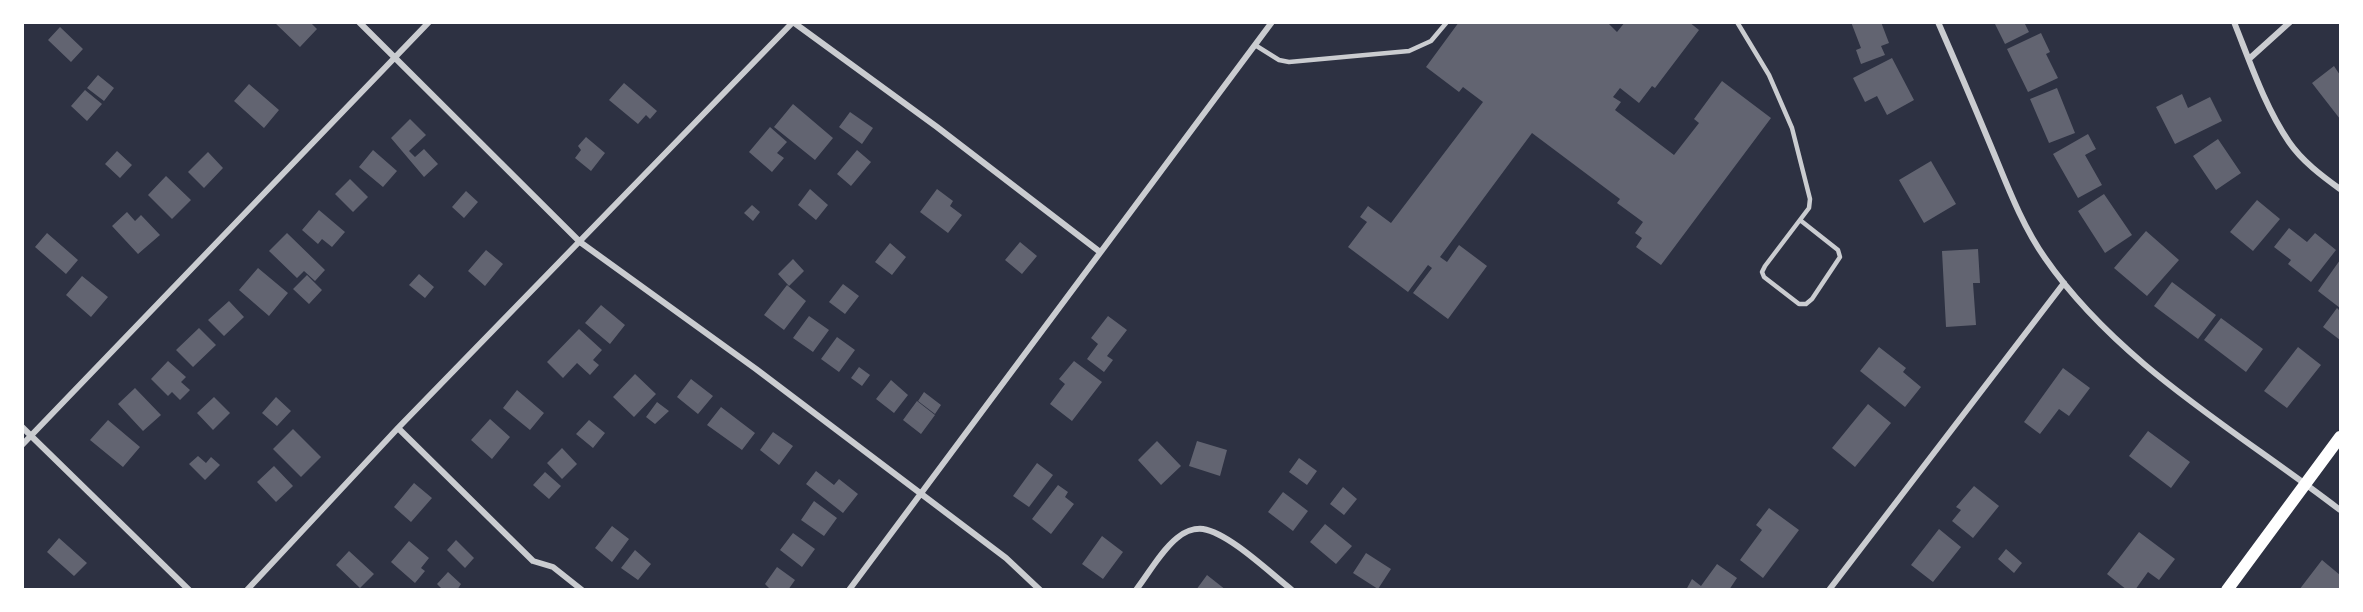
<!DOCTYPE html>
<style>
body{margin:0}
#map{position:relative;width:2363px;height:612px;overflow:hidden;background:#2d3142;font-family:"Titillium Web",sans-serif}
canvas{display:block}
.frame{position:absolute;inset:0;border:24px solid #fff;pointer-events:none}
</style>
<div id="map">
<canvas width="2363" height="612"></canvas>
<div class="frame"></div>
</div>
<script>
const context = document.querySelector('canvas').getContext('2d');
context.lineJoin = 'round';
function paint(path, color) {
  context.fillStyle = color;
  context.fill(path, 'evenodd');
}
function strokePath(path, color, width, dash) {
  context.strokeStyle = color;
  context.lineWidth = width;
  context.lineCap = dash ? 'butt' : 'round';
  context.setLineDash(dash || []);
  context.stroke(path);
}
paint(new Path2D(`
 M274,22h36l7,7 -17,18z
 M1459,22h148l10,10 8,-10h64l10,8 -44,58 -3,-2 -13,17 -19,-15 -7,9 8,5 -6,8 59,45 25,-32 -5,-4 28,-38 49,37 -110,147 -25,-18 6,-9 -7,-5 8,-11 -26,-19 3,-4 -88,-66 -92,124 7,5 12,-17 28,21 -39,53 -35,-26 19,-25 -4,-3 -20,27 -60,-45 19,-25 -7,-5 8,-11 23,17 92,-121 -20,-15 -4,5 -33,-25z
 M1851,22h30l8,21 -8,3 4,9 -24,9 -5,-14 5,-2z
 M1994,22h30l5,10 -24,12z
 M60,27l23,22 -12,13 -23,-22z
 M2041,33l9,19 -4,2 12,24 -30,14 -21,-43z
 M1892,58l22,42 -27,15 -10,-19 -12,6 -12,-24z
 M2334,66l6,9v44l-28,-36z
 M98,75l16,13 -10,13 -17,-13z
 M624,83l33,28 -7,8 -4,-4 -8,9 -29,-24z
 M249,84l30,26 -15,18 -30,-27z
 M2057,88l18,45 -26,10 -19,-44z
 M85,90l17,14 -15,17 -16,-15z
 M2182,94l6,14 22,-11 12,24 -47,23 -19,-37z
 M793,104l40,34 -18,22 -41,-33z
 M850,112l23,16 -11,16 -23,-17z
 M410,119l16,16 -17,16 6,6 9,-8 14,15 -14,13 -33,-39z
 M770,127l17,15 -10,11 7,5 -12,14 -23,-20z
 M2088,134l8,15 -11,6 17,30 -24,13 -25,-44z
 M586,137l19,16 -14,18 -16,-13 6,-8 -3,-4z
 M2218,139l23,34 -25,17 -23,-34z
 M373,150l24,21 -14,16 -24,-20z
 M857,150l14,12 -20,24 -14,-12z
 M117,151l15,14 -12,13 -15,-14z
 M208,152l15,16 -19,20 -16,-16z
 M1931,161l25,43 -32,19 -25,-43z
 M166,176l25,24 -19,19 -24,-24z
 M350,179l18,18 -15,15 -18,-18z
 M810,189l18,16 -12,15 -18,-15z
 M937,189l16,12 -3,5 12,9 -14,18 -28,-21z
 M466,191l12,11 -14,16 -12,-11z
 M2104,194l28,41 -27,18 -27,-42z
 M2257,200l23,19 -27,32 -23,-19z
 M752,205l8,7 -7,9 -9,-8z
 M319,210l26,22 -13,15 -10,-8 -4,5 -16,-14z
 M127,212l8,9 6,-6 19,20 -22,19 -26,-28z
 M2289,228l18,14 8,-9 21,17 -25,32 -23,-18 3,-4 -17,-13z
 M2146,231l33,29 -32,36 -33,-28z
 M47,233l31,27 -12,14 -31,-27z
 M287,233l38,37 -10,11 -11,-10 -7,7 -28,-27z
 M1020,242l17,14 -15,18 -17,-14z
 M890,243l16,14 -14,18 -17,-13z
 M1978,249l2,34h-7l3,42 -30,2 -4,-76z
 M486,250l17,14 -18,22 -17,-15z
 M793,259l11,12 -15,15 -11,-12z
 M2340,260v48l-22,-17z
 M258,268l30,25 -19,23 -30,-26z
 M419,274l15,13 -9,11 -16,-13z
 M307,275l15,15 -13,14 -16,-15z
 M82,276l26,21 -17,20 -25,-22z
 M2172,282l44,33 -18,24 -44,-33z
 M843,284l16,12 -14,18 -16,-12z
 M787,285l19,16 -22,29 -20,-15z
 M229,301l15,16 -20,19 -16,-16z
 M601,305l24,20 -15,19 -25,-21z
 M2337,308l3,3v29l-17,-13z
 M809,316l20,14 -16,22 -20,-14z
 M1108,316l19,14 -20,26 6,4 -9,12 -17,-13 11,-15 -7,-6z
 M2221,318l42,31 -17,23 -42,-32z
 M199,328l17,17 -23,22 -17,-17z
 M579,329l23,21 -9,10 6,5 -9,10 -13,-12 -14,15 -16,-16z
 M837,337l18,13 -16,22 -18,-13z
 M1879,347l27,21 -3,4 18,15 -16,20 -45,-36z
 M2298,347l23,18 -34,43 -23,-17z
 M168,361l18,16 -5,5 9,8 -10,10 -8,-8 -4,4 -17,-17z
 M1074,361l28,21 -30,39 -22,-17 15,-20 -6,-5z
 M859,367l11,8 -8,11 -11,-8z
 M2063,368l27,20 -21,28 -10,-7 -19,25 -16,-12z
 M635,374l21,20 -22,23 -21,-20z
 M691,379l22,17 -15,18 -21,-17z
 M891,380l17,15 -14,18 -18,-14z
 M135,388l26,27 -18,16 -25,-27z
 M517,390l27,23 -14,17 -27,-22z
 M924,392l17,13 -6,9 -17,-13z
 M214,397l16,16 -17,17 -16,-17z
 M276,397l15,14 -14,15 -15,-13z
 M917,401l18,14 -14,19 -18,-14z
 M657,402l12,9 -14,13 -9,-7z
 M1868,404l23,19 -36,44 -23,-19z
 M721,407l34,26 -13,17 -35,-25z
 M490,419l20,18 -18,22 -21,-19z
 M108,420l32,27 -17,20 -33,-27z
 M589,420l16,13 -12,15 -17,-14z
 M293,429l28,28 -20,20 -28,-28z
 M2148,431l42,31 -19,26 -42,-32z
 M773,432l20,14 -14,19 -19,-15z
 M1157,441l24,25 -20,19 -23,-25z
 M1197,441l30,9 -7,26 -31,-10z
 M562,448l15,16 -15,15 -15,-16z
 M198,456l8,7 5,-6 9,8 -15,15 -16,-16z
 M1299,458l18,13 -10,14 -18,-13z
 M1037,463l16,12 -24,32 -16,-11z
 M274,466l19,20 -17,16 -19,-20z
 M816,471l18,14 5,-6 19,15 -15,19 -37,-29z
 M545,472l16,14 -12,13 -16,-14z
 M414,483l18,15 -21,24 -17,-15z
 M1058,485l10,7 -3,5 9,7 -23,30 -19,-15z
 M1974,486l25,20 -26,32 -21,-17 9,-11 -5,-3z
 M1343,487l14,12 -13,16 -14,-11z
 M1283,492l25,19 -15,20 -25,-19z
 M814,501l23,17 -13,18 -23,-16z
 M1769,508l30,22 -36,48 -23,-18 22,-30 -6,-5z
 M1325,524l27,22 -16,18 -26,-22z
 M612,526l17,13 -17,23 -17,-14z
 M1939,529l22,18 -28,35 -22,-17z
 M2139,532l36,27 -16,21 -11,-8 -13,18h-8l-20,-16z
 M793,533l22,16 -13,18 -22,-17z
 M1102,536l21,16 -20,27 -21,-15z
 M59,538l28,25 -13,13 -27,-24z
 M456,540l18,18 -9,10 -18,-18z
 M409,541l20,17 -8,10 4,3 -10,12 -24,-21z
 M2006,549l16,14 -8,10 -16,-14z
 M635,550l16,14 -13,16 -17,-12z
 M349,551l25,23 -14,14 -24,-23z
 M1366,553l25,16 -13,20 -25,-16z
 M2322,560l18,15v15h-41z
 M1717,564l20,14 -8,12h-43l6,-11 9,7z
 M777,567l18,13 -7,10h-17l-6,-6z
 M448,572l13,12 -4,6h-14l-6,-6z
 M1207,575l19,15h-30z`), '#626471');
strokePath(new Path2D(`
 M1737,22l32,53 23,53 18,71 -1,9 -44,58 -3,6 2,5 35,27h7l6,-5 28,-42 -2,-7 -38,-30
 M1255,45l24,15 10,2 120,-11 22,-10 16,-19`), '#caccd0', 4.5);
strokePath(new Path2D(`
 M359,22l221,220 176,127 250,189 34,32
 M793,22l144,105 163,125
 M1938,22c18,41 35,81 52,122 16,38 31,80 55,114 74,107 194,174 295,252
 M2234,22c16,40 31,85 55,120 13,19 33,34 51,47
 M2249,59l41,-37
 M22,427l167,163
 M398,428l135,133 20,6 29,23
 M22,445l407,-423
 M247,590l151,-162 395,-406
 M849,590l423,-568
 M1136,590c13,-17 25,-39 41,-52 7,-6 17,-10 26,-9 26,4 67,44 89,61
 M1829,590l235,-307`), '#caccd0', 6);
strokePath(new Path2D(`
 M2227,590l113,-153`), '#fff', 12);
</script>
